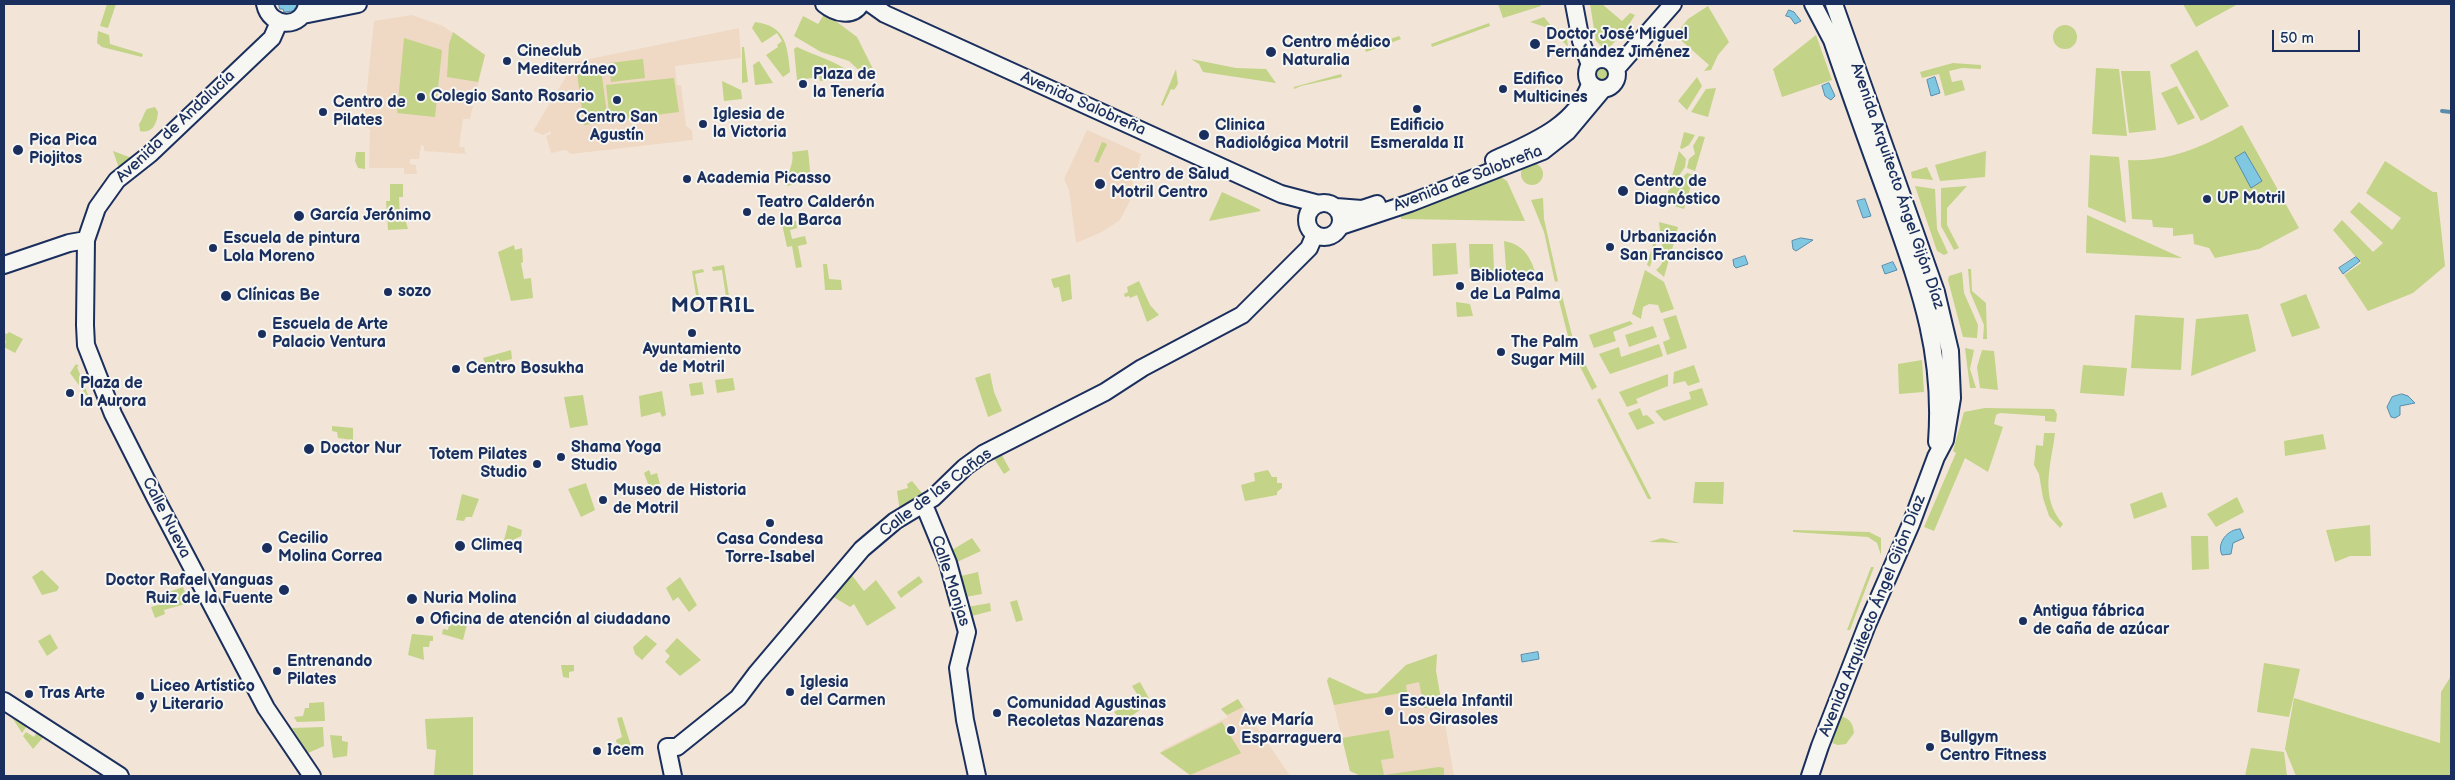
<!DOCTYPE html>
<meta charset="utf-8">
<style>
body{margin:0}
#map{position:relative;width:2455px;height:780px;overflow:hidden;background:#f2e5d7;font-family:"Balsamiq Sans",sans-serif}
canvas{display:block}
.frame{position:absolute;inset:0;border:5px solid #1b2f5e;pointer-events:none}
.scale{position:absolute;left:2272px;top:30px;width:88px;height:22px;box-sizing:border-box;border:2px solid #1b2f5e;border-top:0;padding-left:6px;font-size:15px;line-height:18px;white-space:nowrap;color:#1b2f5e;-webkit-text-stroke:4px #f6f6f2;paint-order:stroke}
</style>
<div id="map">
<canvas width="2455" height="780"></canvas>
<div class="frame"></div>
<div class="scale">50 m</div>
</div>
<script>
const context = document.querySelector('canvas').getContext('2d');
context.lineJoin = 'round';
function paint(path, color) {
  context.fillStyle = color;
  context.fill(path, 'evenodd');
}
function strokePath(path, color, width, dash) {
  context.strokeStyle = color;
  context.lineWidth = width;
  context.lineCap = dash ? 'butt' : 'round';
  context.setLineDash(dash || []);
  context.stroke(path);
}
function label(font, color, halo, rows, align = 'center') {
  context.font = font + ' "Balsamiq Sans",sans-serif';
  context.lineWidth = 4;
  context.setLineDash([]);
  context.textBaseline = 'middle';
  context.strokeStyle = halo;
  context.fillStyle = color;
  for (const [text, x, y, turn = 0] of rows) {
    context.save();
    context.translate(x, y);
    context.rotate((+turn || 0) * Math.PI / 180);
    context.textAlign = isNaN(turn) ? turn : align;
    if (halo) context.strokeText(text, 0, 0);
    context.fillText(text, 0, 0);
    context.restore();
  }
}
paint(new Path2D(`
 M412,15l31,11 42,29 -15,64h-7l-4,28h5l2,7 -42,-3v-5l-3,-1 -2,14h-9v5l6,1 1,9h-13v-6h-35l1,-39 -7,-2 11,-106z
 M739,28l2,30 -66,8 2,19h4l5,41 6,4 1,10 -122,14 -5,-4 -15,3 -5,-17 5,-2v-3l-8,4 -10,-4 42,-69z
 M1087,130l54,24 -4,16h-3l-3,29 -11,21 -18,12 -26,11 -7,-53 -5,-11z
 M1437,654l-1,17 18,105h-93l-11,-5 -23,-93 39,16 11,-1 29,-28z
 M1238,699l52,77h-99l-31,-23 4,-4 64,-32 -7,-8z`), '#efd9c4');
paint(new Path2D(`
 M107,4h9l-8,24 -8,-2z
 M1498,4h42l1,2 -38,12z
 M1590,4h12l20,17 8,-8 5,2 -9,14 -16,18h-8l-6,-6z
 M2183,4h55l-42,23z
 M1708,6l21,36 -11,13 -7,15 -7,1 5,-6 -34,-30 13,-16z
 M825,13l32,24 17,34 -1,7 -7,-1 -17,-16 -28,-9 -27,-16 9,-20 15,8z
 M1544,17l8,10 14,3 2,17 -17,-18 -21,-7z
 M755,22c31,4 32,23 35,50l-7,5 -17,-22 12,-8 -1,-2 5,-4 -5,-8 -15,10 -10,-15z
 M1489,23l1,3 -58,21 -1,-3z
 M2053 37a12 12 0 1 1 24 0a12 12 0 1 1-24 0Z
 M98,31l11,4 1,9 33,10 -1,3 -40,-10 -5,-4z
 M453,32l32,23 -7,27 -31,-5 2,-33z
 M1816,35l16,45 -50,17 -9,-28z
 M1399,36l2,3 -35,13 -1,-4z
 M404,38l38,12 -7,67 -38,-4z
 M742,47h2l4,35 -6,1z
 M797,47c17,8 40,15 53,25l-12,2v5l-18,2 -1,-4 -22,3 -3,-31z
 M2197,50l32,56 -28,15 -31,-56z
 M643,59l2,19 -34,4 -2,-19z
 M1191,59l45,9 30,1 10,14 -73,-11 -4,-8z
 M759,61l14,22 -18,2 -2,-20z
 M1953,63l28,2v4l-19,-1 -13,3 3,11 10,-2 3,10 -20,6 -6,-22 -17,4 -2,-6z
 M1601,68h7l3,10 -6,3 -6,-1 -3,-5v-4z
 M2096,68l23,1 8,67 -35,-2z
 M601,69l7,53 -24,3 -7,-52z
 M1176,69l2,15 -4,6 -3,-1 -8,17 -2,-1z
 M2121,71h29l6,59 -27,3z
 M1341,74l1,3 -41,9 -7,3v-2z
 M1697,77l5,9 -15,24 -9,-9z
 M674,78l5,34 -69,9 -4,-36z
 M722,81l19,9 1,9 -18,2z
 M2177,86l18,32 -17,7 -17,-32z
 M1716,88l-8,29 -17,-5 15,-23z
 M155,107l3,5c-1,11 -5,22 -18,19l-1,-7c4,-5 4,-10 8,-15z
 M2242,125l57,103 -40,21 -44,9 -6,-10 -15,-4 -1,-10 -20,2v-8l-20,-1 -1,-7 -20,-1 -4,-59c42,2 77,-14 114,-35z
 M1684,132l11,3 -6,10 -7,4 -2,-1z
 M1699,136l6,1 -10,34 -8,-3 2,-9 6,-5 -2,-8z
 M1102,142l5,2 -9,19 -4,-2z
 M808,150l3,30 -24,6c-1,-13 8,-22 5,-34z
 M113,151l19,7 -13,10z
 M1679,151l7,8 -1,8 -9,13h-5z
 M1986,151l-1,26 -45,4 -5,-16z
 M356,152h9v17l-7,-1 -3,-7z
 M2090,155l29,2 7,66 -38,-16z
 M2385,161l48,31h4l8,74 -32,27 -45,18 -24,-36 17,-12 -28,-33 9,-10 31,32 10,-9 -33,-31 9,-10 33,28 9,-12 -35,-25z
 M1521 174a11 11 0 1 1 22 0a11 11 0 1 1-22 0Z
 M1927,167l6,13 -21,-2 -1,-6z
 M1687,173l7,2 -10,34 -19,-6 3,-12z
 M1499,176l8,5 18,40 -124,-2v-4z
 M390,184h13v13h-4l1,22h5l3,10 -20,1 -2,-29h4z
 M1915,186l20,3 2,40 11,24 -4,2 -7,-4z
 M1967,186l-20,22v17l12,23 -5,2 -13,-24v-38z
 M1222,192l37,17 2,2 -52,10z
 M1543,198l1,21 14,62 -3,1 -11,-50 -13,-32z
 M2087,215l95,43 -96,-5z
 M796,221l1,7 -7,2 2,9 13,-3 2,8 -9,2 4,21 -6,1 -4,-22 -5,1 -5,-23z
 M1659,222l19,5 -2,7 -15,5z
 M1657,230v10l-7,27 -3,-2z
 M1675,239l-11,38 -8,-7c10,-8 9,-17 5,-28z
 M1504,241c22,4 28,19 33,38l-30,3z
 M1456,243l2,31 -25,2 -1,-32z
 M1469,244h24l1,27 -24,3z
 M514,245l1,5 7,-2 1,14 -2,1 3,16 7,-1 2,20 -22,3 -13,-49z
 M823,264h4l2,15 12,1 1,10h-17z
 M724,265l5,31 -3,1 -4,-27 -9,1 -1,-4z
 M703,269l1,3 -9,2 5,27h-3l-5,-30z
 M1968,269h3l1,22 14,12 1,36h-4l1,-14 -14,-33z
 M1645,270l19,12 10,27 -13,4 -3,-8 -9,-1 -6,3 -2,12 -9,-5z
 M1962,272l2,21 14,32 -1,13 -14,-1 -15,-57 1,-4z
 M1070,274l2,25 -10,3 -3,-15 -5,1 -3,-9z
 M1139,281l11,24 9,10 -12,7 -10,-27 -7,3 -1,-2 -4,1 -1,-3 4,-2 -1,-5z
 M1560,288l14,55 -4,1 -14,-55z
 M2306,294l14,34 -28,9 -12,-33z
 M1456,302l14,2 3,12 -16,1z
 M2248,314l8,37 -65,25 5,-57z
 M1676,315l11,33 -20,7 -4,-13 7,-3 -7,-20z
 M2135,315l49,3 -3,52 -50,-2z
 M1630,321l3,3 -20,8 3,9 -22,7 -5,-13z
 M1653,326l4,11 -28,10 -4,-12z
 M9,332l14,7 -8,14 -11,-6 2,-6 -2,-1v-7l3,1z
 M1659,344l4,12 -53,18 -11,-20 20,-7 2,10z
 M1965,348l9,2 -4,19 6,19h-6z
 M511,350l1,9 -26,6 -3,-7z
 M1982,350l12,1 4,39 -18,-2 -3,-21z
 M1580,354l17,33 -5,3 -17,-33z
 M1922,360l2,32 -25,2 -1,-30z
 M76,364l3,2 -2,1 13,33 -20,-27z
 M1694,365l6,17 -12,4 -3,-5 -12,3 1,-12z
 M2083,365l44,3 -3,28 -44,-3z
 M990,373l4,19 8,19 -14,6 -13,-39z
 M1668,374v12l-32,13 2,4 -11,4 -8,-15z
 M733,378l2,12 -18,3 -2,-13z
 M702,382l2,12 -13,2 -2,-12z
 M1702,388l6,17 -44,16 -9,-10 36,-12 -2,-7z
 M662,391l4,24 -4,2 -2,-5 -19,5 -2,-21z
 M583,395l5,30 -18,3 -6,-31z
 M1600,398l51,100v1h-3l-51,-99z
 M1640,408l3,8 4,-1 8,8 -18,7 -9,-17z
 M1985,408l69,1 3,5 -1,8 -11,-1v-5l-45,-3 -4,2 -2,9 9,3 -15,45 -23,-14 -31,73 -10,-4 32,-74 -3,-2 11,-39z
 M332,426l21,2v12l-15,-2 -1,-6 -5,-1z
 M2044,433h11c-4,33 -16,64 8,91l-3,4 -11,-12 -6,-18 -4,-24 -5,-9 2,-20 7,1z
 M2323,434l3,15 -41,7 -1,-15z
 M999,450l11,20 -6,4 -13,-20z
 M649,470l2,5 6,-2 3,11 -5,1 1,6 -5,1 -7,-19z
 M1268,470l4,7h5v6h5v5l-5,4v3l-32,6 -4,-16 14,-4 -1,-8z
 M912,481l14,17 -26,14 -3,-21 11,-3 -1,-4z
 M1695,482h29l-1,22 -30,-1z
 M586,483l9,27 -14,7 -13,-28z
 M2162,492l5,15 -33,12 -4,-15z
 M462,494l17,5 -7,18h-6l-2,4 -8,-1z
 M2237,497l7,15 -28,15 -9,-13z
 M508,525l14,5 -1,6 -10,5 -7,-1z
 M2370,525l1,31h-21l-15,6 -9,-32z
 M1793,530l76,2 12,6v17l-4,-12 -9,-6 -75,-5z
 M2191,536h17l1,33 -17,1z
 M972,538l9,13 -24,11 -5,-12z
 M1662,538l18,5 -31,-1z
 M1871,567h3l-24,63h-3z
 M847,569l17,22 12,-11 20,28 -29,18 -13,-22 -4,3 -18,-11z
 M42,570l17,17 -2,4 -15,4 -10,-18z
 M978,572l4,22 -17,3 -4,-21z
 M919,576l4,6 -22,16 -4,-6z
 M680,577l17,28 -8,7 -11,-15 -5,4 -7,-13z
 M183,587l6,16 -25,7 1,4 -10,4 -4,-11 10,-3 -3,-8z
 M1017,600l6,20 -7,2 -6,-20z
 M990,603l1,8 -23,6 -1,-10z
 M451,618l17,2 -5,20 -21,-6 1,-5 5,1z
 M50,634l8,14 -11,8 -9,-15z
 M412,634l21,2v5h-3l-1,6h-6l1,13 -16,-5z
 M646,635l11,9 -15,16 -7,-6 -2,-7z
 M677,638l24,22 -21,16 -15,-14 5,-6 -5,-5z
 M1437,654l-1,17 6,34 -18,3 -5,-26 -13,3 1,7 -73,13 -7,-24 2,-4 37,17 11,-1 29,-28z
 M2264,663l36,6 -11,48 -32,-5z
 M561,665h13v6l-5,1v6l-6,-1z
 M2451,676v100h-155l-11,-27 9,-51 146,45 1,-51z
 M1140,682l11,20 -28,20 -9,-10 25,-15 -7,-11z
 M1238,699l5,8 -16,8 -6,-6z
 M324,702l1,19 -28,1 -3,-5 9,-1 2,-8h4v-5z
 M13,714l15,10 -6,9 -11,-17z
 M1841,716c9,3 12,7 13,17l-8,11 -8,1 -6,-2z
 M473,717v59h-39l2,-26 -9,-1 -2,-30z
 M622,717l10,32 -13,3 -3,-12 6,-3 -5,-19z
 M1222,722l19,31 -51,22 -30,-22z
 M323,727l1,19 -16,7 -16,-25z
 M38,730l8,4 -13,15 -10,-13 3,-4 8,5z
 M1389,730l5,28 -13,2 3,15 55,-8 5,1v8h-83l-11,-5 -8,-33z
 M330,735l12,1v5l6,1 -1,14 -14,2z
 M2251,748l33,4 3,24h-42z`), '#c3d387');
const water = new Path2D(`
 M279,4h18v1l-4,6 -9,1 -1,-3h-3z
 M1789,10l5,2 7,9 -6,3 -5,-7 -4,-1z
 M1935,77l5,16 -9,3 -4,-16z
 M1829,83l6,13 -4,4 -6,-4 -3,-10z
 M2245,152l17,29 -11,7 -16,-30z
 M1865,199l6,17 -8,2 -6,-17z
 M1801,238l12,2 -17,11 -3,-2 -1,-8z
 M1745,256l3,8 -12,4 -2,-2 -1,-6z
 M2356,257l4,4 -17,13 -4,-6z
 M1893,262l4,8 -12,4 -3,-8z
 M2402,394l6,2 7,7 -15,3v9l-5,3 -4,-1 -4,-10 5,-10z
 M2240,529l4,9 -11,5 -2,11 -9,1c-6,-12 6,-26 18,-26z
 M1538,652l1,7 -17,3 -1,-7z`);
paint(water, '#80c8e1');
strokePath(water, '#588bad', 1);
strokePath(new Path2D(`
 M2442,111l9,1`), '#588bad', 4);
const secondary = new Path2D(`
 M265,4c5,25 38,25 42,0
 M824,4c11,9 28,14 37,0
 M871,4l14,10 396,180 38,10
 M1574,4l7,37 9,24
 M1813,4l19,36c18,53 37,106 56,158 30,86 56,151 49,244
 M303,15l55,-11
 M279,22l-7,16 -20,19 -102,97 -33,26 -20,28 -11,32 -1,85 1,20 27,69 42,83 111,211 46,68
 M1587 74a15 15 0 1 1 30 0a15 15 0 1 1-30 0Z
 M1616,69l57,-65
 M1494,160c37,-17 82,-34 96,-76
 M1307 220a17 17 0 1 1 34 0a17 17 0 1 1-34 0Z
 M1336,207l26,2 15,-5
 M1341,226l69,-23 133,-52 24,-19 36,-43
 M4,265l65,-22 17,-3
 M922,505l5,7 21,51 19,69 -9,36 7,52 12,56
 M4,701l116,75
 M673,776l-6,-29h10l61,-49 18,-24 106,-125 33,-28 38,-23 32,-31 18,-13 122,-62 37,-24 100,-53 67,-67 6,-14
 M1810,776l10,-30 47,-121 44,-101 25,-67 9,-17 7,-42 -2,-47 -14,-59 -102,-288`);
strokePath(secondary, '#1b2f5e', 20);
strokePath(secondary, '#f6f6f2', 16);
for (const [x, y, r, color] of [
 [1535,44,6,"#1b2f5e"],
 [1271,52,6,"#1b2f5e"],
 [507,61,5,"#1b2f5e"],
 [803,84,5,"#1b2f5e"],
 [1503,89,5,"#1b2f5e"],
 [421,97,5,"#1b2f5e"],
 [617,100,5,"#1b2f5e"],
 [1417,109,5,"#1b2f5e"],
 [323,112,5,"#1b2f5e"],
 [703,124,5,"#1b2f5e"],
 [1204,135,6,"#1b2f5e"],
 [18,150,6,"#1b2f5e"],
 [687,179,5,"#1b2f5e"],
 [1100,184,6,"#1b2f5e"],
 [1623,191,6,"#1b2f5e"],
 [2207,199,5,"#1b2f5e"],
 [747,212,5,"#1b2f5e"],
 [299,216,6,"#1b2f5e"],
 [1610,247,5,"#1b2f5e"],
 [213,248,5,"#1b2f5e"],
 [1460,286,5,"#1b2f5e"],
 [388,292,5,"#1b2f5e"],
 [226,296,6,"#1b2f5e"],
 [692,333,5,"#1b2f5e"],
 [262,334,5,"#1b2f5e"],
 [1501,352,5,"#1b2f5e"],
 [456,369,5,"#1b2f5e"],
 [70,393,5,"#1b2f5e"],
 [309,449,6,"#1b2f5e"],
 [561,457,5,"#1b2f5e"],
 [537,464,5,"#1b2f5e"],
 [603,500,5,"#1b2f5e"],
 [770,523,5,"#1b2f5e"],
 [460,546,6,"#1b2f5e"],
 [267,548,6,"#1b2f5e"],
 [284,590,6,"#1b2f5e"],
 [412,599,6,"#1b2f5e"],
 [420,620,5,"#1b2f5e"],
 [2023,621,5,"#1b2f5e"],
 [277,671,5,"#1b2f5e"],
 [790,692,5,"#1b2f5e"],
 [29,694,5,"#1b2f5e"],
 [140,696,5,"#1b2f5e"],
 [1389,711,5,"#1b2f5e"],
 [997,713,5,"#1b2f5e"],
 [1231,730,5,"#1b2f5e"],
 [1930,747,5,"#1b2f5e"],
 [597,751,5,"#1b2f5e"]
]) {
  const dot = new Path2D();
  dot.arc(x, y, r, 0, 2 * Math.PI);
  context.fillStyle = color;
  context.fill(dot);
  strokePath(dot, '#f6f6f2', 2);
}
label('bold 16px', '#1b2f5e', '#f6f6f2', [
 ["Doctor José Miguel",1546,35],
 ["Fernández Jiménez",1546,53],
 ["Centro médico",1282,43],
 ["Naturalia",1282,61],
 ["Cineclub",517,52],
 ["Mediterráneo",517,70],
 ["Plaza de",813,75],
 ["la Tenería",813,93],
 ["Edifico",1513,80],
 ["Multicines",1513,98],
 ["Colegio Santo Rosario",431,97],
 ["Centro de",333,103],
 ["Pilates",333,121],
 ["Iglesia de",713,115],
 ["la Victoria",713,133],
 ["Centro San",617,118,"center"],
 ["Agustín",617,136,"center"],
 ["Clinica",1215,126],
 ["Radiológica Motril",1215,144],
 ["Edificio",1417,126,"center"],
 ["Esmeralda II",1417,144,"center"],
 ["Pica Pica",29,141],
 ["Piojitos",29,159],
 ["Centro de Salud",1111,175],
 ["Motril Centro",1111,193],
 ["Academia Picasso",697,179],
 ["Centro de",1634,182],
 ["Diagnóstico",1634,200],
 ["UP Motril",2217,199],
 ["Teatro Calderón",757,203],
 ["de la Barca",757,221],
 ["García Jerónimo",310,216],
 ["Urbanización",1620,238],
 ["San Francisco",1620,256],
 ["Escuela de pintura",223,239],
 ["Lola Moreno",223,257],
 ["Biblioteca",1470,277],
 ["de La Palma",1470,295],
 ["sozo",398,292],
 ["Clínicas Be",237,296],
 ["Escuela de Arte",272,325],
 ["Palacio Ventura",272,343],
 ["The Palm",1511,343],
 ["Sugar Mill",1511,361],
 ["Ayuntamiento",692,350,"center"],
 ["de Motril",692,368,"center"],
 ["Centro Bosukha",466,369],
 ["Plaza de",80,384],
 ["la Aurora",80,402],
 ["Shama Yoga",571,448],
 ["Studio",571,466],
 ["Doctor Nur",320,449],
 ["Totem Pilates",527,455,"right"],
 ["Studio",527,473,"right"],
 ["Museo de Historia",613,491],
 ["de Motril",613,509],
 ["Cecilio",278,539],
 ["Molina Correa",278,557],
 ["Casa Condesa",770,540,"center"],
 ["Torre-Isabel",770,558,"center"],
 ["Climeq",471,546],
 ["Doctor Rafael Yanguas",273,581,"right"],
 ["Ruiz de la Fuente",273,599,"right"],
 ["Nuria Molina",423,599],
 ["Antigua fábrica",2033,612],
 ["de caña de azúcar",2033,630],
 ["Oficina de atención al ciudadano",430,620],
 ["Entrenando",287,662],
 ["Pilates",287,680],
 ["Iglesia",800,683],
 ["del Carmen",800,701],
 ["Liceo Artístico",150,687],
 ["y Literario",150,705],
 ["Tras Arte",39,694],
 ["Escuela Infantil",1399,702],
 ["Los Girasoles",1399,720],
 ["Comunidad Agustinas",1007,704],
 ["Recoletas Nazarenas",1007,722],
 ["Ave María",1241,721],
 ["Esparraguera",1241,739],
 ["Bullgym",1940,738],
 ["Centro Fitness",1940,756],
 ["Icem",607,751]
], 'left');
label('16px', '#1b2f5e', '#f6f6f2', [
 ["Avenida Salobreña",1083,104,24],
 ["Avenida de Andalucía",176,127,-43],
 ["Avenida de Salobreña",1468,179,-21],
 ["Avenida Arquitecto Ángel Gijón Díaz",1897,186,71],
 ["Calle de las Cañas",936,493,-37],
 ["Calle Nueva",166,518,63],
 ["Calle Monjas",950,581,72],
 ["Avenida Arquitecto Ángel Gijón Díaz",1873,616,-68]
]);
context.letterSpacing = '1px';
label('bold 21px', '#1b2f5e', '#f6f6f2', [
 ["MOTRIL",713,307]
]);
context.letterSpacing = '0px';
</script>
